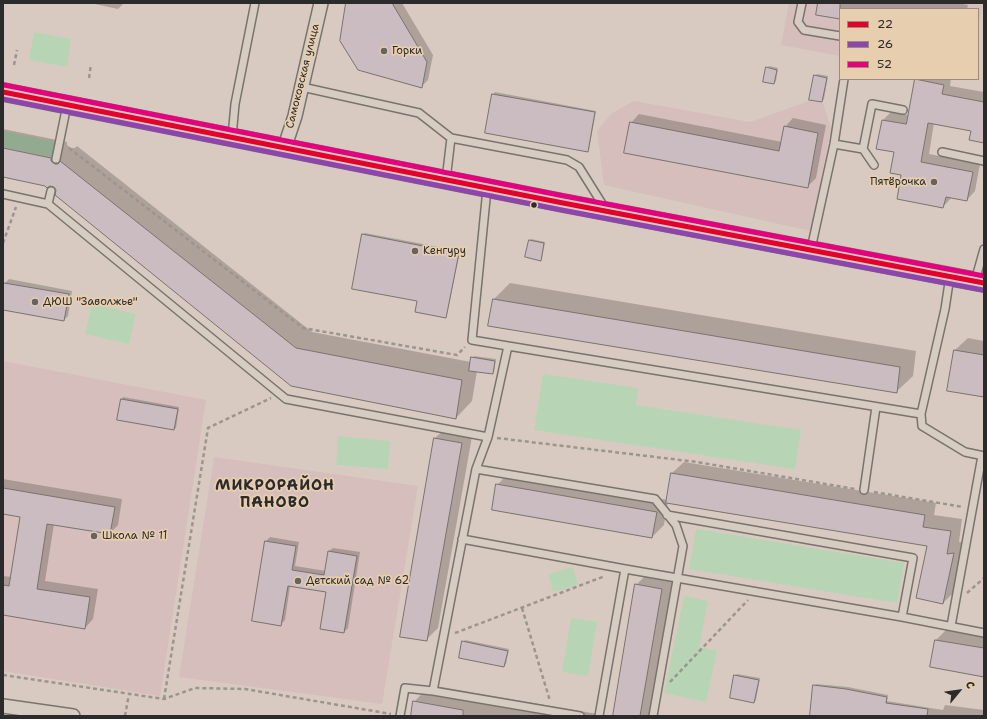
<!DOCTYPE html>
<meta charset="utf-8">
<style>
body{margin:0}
#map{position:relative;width:987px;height:719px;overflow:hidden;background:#d9cac1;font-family:"Shantell Sans",sans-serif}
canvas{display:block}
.frame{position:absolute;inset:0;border:4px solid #2b2b2b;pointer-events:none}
.legend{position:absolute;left:839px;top:8px;width:140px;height:72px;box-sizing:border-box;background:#e7ceaf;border:1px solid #9c8d7a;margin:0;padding:5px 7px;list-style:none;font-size:12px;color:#2b2b2b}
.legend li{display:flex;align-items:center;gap:8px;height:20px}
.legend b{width:20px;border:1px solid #9c8d7a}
.north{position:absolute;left:939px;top:671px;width:40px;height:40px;-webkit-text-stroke:3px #e7ceaf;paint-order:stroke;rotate:61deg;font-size:11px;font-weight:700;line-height:16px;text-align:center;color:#2b2b2b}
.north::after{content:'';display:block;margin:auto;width:14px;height:18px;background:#2b2b2b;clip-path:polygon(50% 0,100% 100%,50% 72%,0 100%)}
</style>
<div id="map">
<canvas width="987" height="719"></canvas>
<div class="frame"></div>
<ul class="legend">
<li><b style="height:5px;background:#e4002b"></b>22</li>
<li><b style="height:5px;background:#8e44ad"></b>26</li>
<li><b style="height:5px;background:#e5007d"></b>52</li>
</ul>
<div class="north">С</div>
</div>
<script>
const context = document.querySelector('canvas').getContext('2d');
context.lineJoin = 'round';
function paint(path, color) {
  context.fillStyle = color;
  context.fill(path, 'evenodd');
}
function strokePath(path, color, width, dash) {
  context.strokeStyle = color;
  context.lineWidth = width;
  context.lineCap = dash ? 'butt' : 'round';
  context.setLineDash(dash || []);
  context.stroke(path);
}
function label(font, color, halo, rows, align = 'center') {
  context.font = font + ' "Shantell Sans",sans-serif';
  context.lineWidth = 3.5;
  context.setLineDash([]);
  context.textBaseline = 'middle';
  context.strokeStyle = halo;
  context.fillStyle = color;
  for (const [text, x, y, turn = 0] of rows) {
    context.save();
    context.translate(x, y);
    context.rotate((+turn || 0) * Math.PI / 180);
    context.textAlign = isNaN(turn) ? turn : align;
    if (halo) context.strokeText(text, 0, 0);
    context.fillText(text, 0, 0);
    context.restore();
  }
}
paint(new Path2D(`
 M789,3h194l-5,25v-19h-138v47l-59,-11z
 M634,101l116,21 59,-21 14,2 8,25 -20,103 -207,-46 -7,-54 15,-18z
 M3,361l203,39 -46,296 -157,-25z
 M214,457l204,29 -36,218 -203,-27z`), '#d5bebb');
paint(new Path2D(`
 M34,32l37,7 -4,28 -38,-7z
 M3,131l54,11 -3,15 -51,-10z
 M92,304l44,10 -7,30 -44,-10z
 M543,374l95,14 -2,17 165,25 -6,39 -261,-39z
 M338,436l52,5 -2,28 -52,-4z
 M696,529l208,34 -7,40 -208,-34z
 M573,567l5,18 -25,7 -5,-18z
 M684,596l24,5 -9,46 18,4 -11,51 -42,-9z
 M571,618l26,4 -9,54 -26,-4z`), '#b7d5b4');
paint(new Path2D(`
 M90,3h34l-6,6z
 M347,3h55l31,52 -5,25 -6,6z
 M814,3h144l10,2 -1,4h-127v9l-21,-14z
 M769,66l9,2 -2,13 -2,2 -7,-15z
 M817,74l11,2 -4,23 -2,2 -7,-25z
 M916,79h35l-1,7 34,6v50l-12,-12 -38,-7 -5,31 51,10 -5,27 -8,9 -15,-3 -9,10 -40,-32 -20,-55 8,-8 18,3z
 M495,92l101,19 -7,39 -2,1 -101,-18 7,-39z
 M639,114l143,28 3,-15 8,-9 33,7 -10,53 -9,9 -176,-64z
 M3,129l64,13v3l4,3h4l2,-2 235,186 159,30 3,-6 22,3 -2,13 -1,1 -16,-2 -5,30 -16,17 -164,-33 -235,-195 -2,-4 -52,-10z
 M365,233l95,18 -13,64 -1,2 -28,-16 -55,-67z
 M531,239l14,3 -3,16 -2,2 -11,-19z
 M9,279l63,12 -4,25 -4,4 -61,-11v-13l2,-13z
 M510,283l406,68 -3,25 -17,16 -402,-93z
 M968,338l16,3v55l-29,-46z
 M123,397l56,10 -3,21 -2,1 -56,-10 4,-20z
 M447,427l26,4 -35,197 -12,12 9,-202z
 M684,462l252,41 -2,12 28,4 -3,23h7l-11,49 -12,12 -14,-58 -261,-43 -4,23 -12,12 -155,-52 12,-12 159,27 4,-27z
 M3,479l119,20 -4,26 -8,8 -56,-9 -9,57 53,8 -5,30 -8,9 -82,-14v-38l9,1 10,-61 -19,-3z
 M270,537l29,5 -4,24 31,5 3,-20 4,-3 27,4 -12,76 -4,4 -17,-41 -37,-5 -5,34 -4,4 -15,-83z
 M652,569l25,4 -24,143h-39l22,-131z
 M948,628l36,7v41l-52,-9 4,-27z
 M465,640l44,9 -3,15 -2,2 -41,-24z
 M737,674l23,4 -4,22 -2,2 -19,-26z
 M816,684l32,3 40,8 -1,6 56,9 2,-5 39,5v6h-171l1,-30z
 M430,685l179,31h-197l2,-14z`), '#0003');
const building = new Path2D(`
 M346,3h46l35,59 -5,26 -64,-18 -18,-29z
 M818,3h22v16l-24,-4z
 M766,67l11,3 -3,14 -11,-2z
 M814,75l13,3 -5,24 -13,-2z
 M915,79l29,6 -2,9 42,8v41l-15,-3 2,-9 -43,-8 -7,39 52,10 -6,29 -21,-4 -3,11 -46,-9 4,-24 -11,-2 4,-21 -18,-3 6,-29 24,4z
 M492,94l103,18 -7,40 -103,-19z
 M630,122l149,29 5,-25 34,7 -10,55 -184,-35z
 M3,148l48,10v3l4,3h3l2,-3 236,187 166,32 -6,39 -165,-33 -236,-191 1,-5 -2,-3 -4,-1 -3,2 -2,-2 -42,-9z
 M362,234l97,19 -13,65 -31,-6 2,-11 -65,-12z
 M529,240l15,3 -3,18 -16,-4z
 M4,283l65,11 -5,27 -61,-11v-20z
 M493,299l407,68 -3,26 -409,-67z
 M954,350l30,5v42l-37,-6z
 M471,357l24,4 -2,13 -24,-3z
 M121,399l57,10 -4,21 -57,-10z
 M434,438l28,5 -35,198 -27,-4z
 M671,473l254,42 -2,12 28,4 -4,23 7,-1 -11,51 -27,-6 11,-52 -261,-43z
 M496,484l161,28 -5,26 -160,-28z
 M3,488l112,19 -5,27 -63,-10 -10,65 53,8 -5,32 -82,-14v-30l6,1 11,-69 -17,-3z
 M265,541l31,5 -4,24 32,5 4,-24 29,5 -13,77 -24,-4 6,-37 -38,-6 -7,40 -29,-5z
 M635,584l27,5 -22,127h-27z
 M935,640l49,8v29l-54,-10z
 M462,641l46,10 -4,16 -45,-9z
 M734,675l25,5 -5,23 -24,-5z
 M813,685l33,4 41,8 -1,6 42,6 -1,7h-117z
 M413,701l50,9v6h-52z`);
paint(building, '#cabcc0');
strokePath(building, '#79736e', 1);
const service = new Path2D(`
 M802,3l-4,19 6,8 36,6
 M302,87l117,26 32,25 116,22 12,7 27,43
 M232,137l3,-33 20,-101
 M834,144l29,5 11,16
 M863,149l9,-45 31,6
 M942,152l42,9
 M56,159l11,-54
 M446,180l5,-42
 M3,194l45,10 238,195 202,38
 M48,204l3,-13
 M811,249l23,-105 10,-65
 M950,276l-5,33 -24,105 1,12 43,26 19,4
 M975,281l9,-32
 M508,346l413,68
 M476,469l179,30 21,26 7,21 -30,170
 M864,490l12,-83
 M667,515l246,43 -11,59 82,16
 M462,539l163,30 277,48
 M951,626l31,-170
 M433,691l147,25
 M400,716l5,-28 28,3 43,-222 12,-32 20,-91 -36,-6 15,-151
 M599,716l26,-147`);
const minor = new Path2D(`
 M284,149l11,-33 26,-113
 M3,706l70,10`);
const tertiary = new Path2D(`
 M3,92l560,111 421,80`);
strokePath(service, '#79736e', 10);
strokePath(minor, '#79736e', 16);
strokePath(tertiary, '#79736e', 20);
strokePath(new Path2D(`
 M14,65l3,-15
 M89,78l2,-14
 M69,148l234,180 154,27 8,-8
 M3,243l13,-36
 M497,438l200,24 158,27
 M874,492l89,15
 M967,593l17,-15
 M522,608l28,93
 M455,633l150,-57
 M3,675l161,24 31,-11 50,1 146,25
 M670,682l78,-82
 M164,699l44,-271 63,-30
 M125,716l4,-22`), '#9c958e', 2.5, [4, 3]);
strokePath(service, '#d6ccc1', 7);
strokePath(minor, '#d6ccc1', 13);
strokePath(tertiary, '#d6ccc1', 17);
strokePath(new Path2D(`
 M3,92l560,111 421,80`), '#e4002b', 5);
strokePath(new Path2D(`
 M3,99l559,111 421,80`), '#8e44ad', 5);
strokePath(new Path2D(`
 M4,85l560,111 420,80`), '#e5007d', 5);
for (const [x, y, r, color] of [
 [384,51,4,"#686360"],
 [934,182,4,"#686360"],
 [534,205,3.5,"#2b2b2b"],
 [415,251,4,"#686360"],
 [35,302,4,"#686360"],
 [94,536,4,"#686360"],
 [298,581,4,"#686360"]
]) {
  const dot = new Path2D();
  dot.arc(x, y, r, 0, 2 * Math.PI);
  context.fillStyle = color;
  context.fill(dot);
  strokePath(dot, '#e7ceaf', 1.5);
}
label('11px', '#2b2b2b', '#e7ceaf', [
 ["Горки",392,51],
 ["Пятёрочка",926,182,"right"],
 ["Кенгуру",423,251],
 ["ДЮШ \"Заволжье\"",43,302],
 ["Школа № 11",102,536],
 ["Детский сад № 62",306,581]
], 'left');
label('11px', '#2b2b2b', '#e7ceaf', [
 ["Самоковская улица",303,76,-76]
]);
context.letterSpacing = '1px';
label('bold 15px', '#2b2b2b', '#e7ceaf', [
 ["МИКРОРАЙОН",275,486],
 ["ПАНОВО",275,503]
]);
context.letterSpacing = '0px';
</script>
